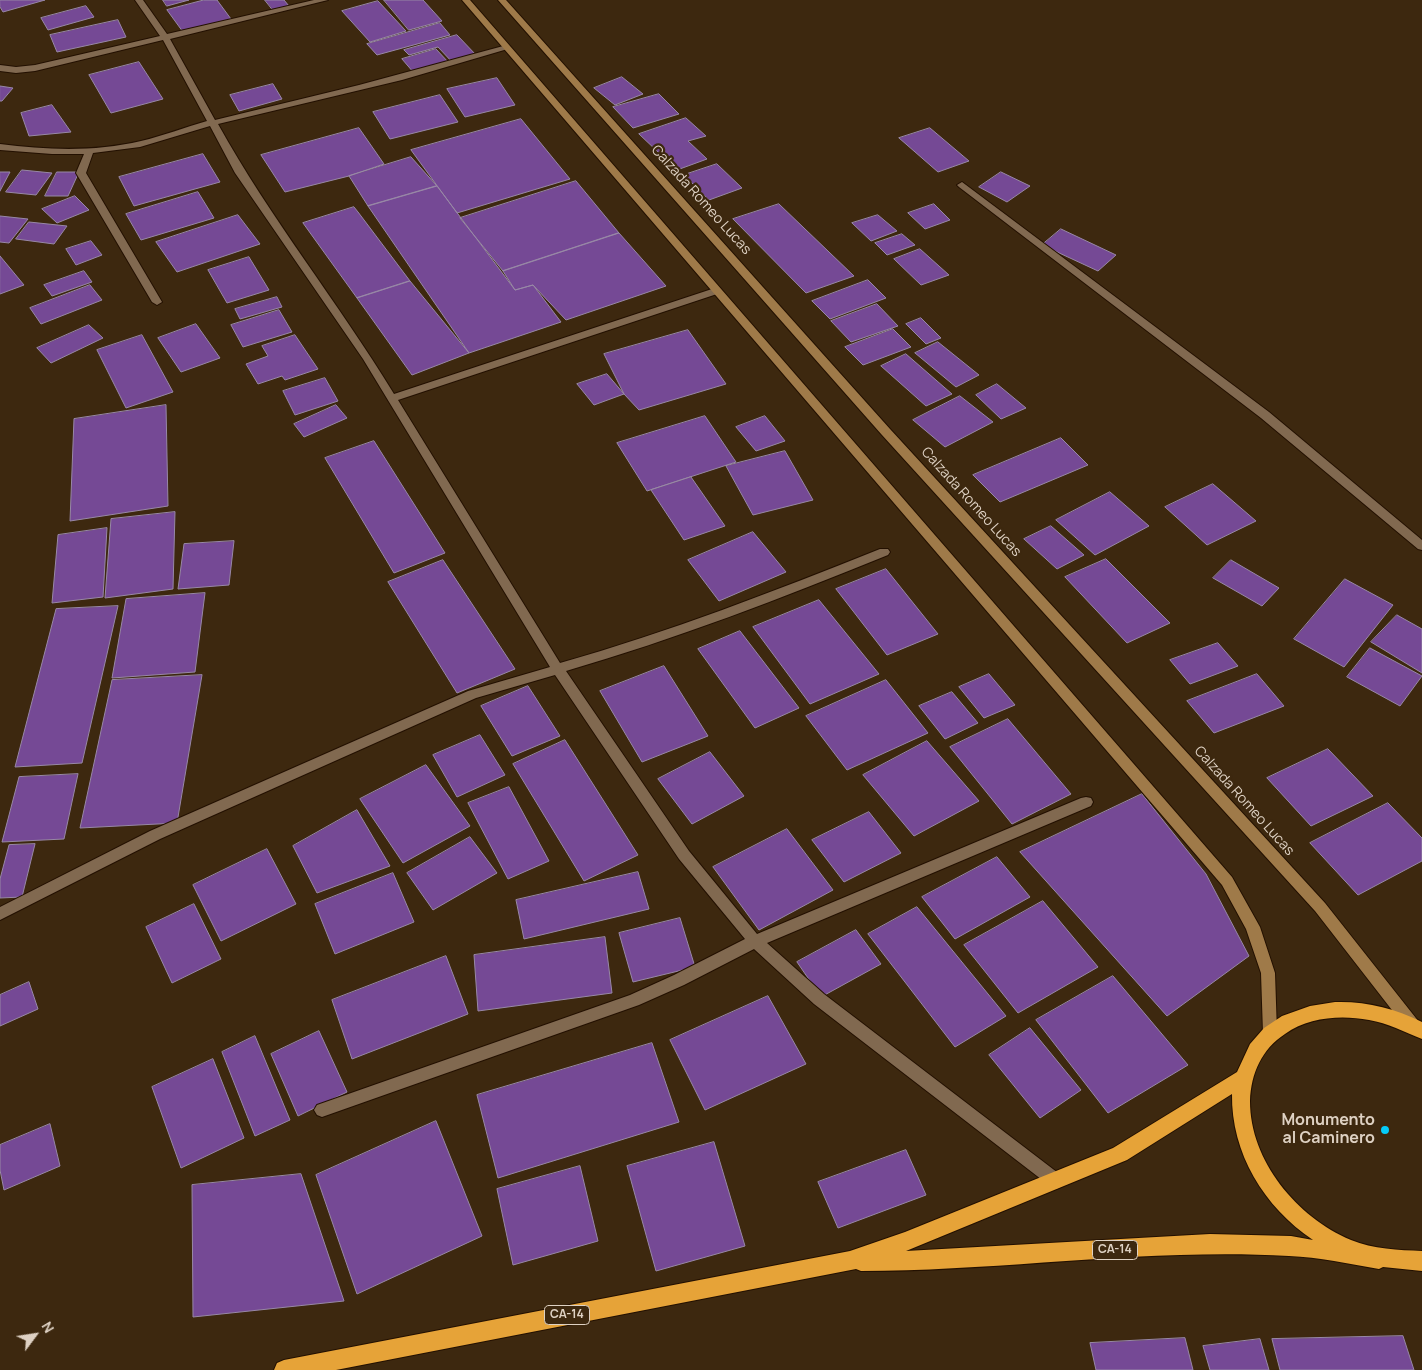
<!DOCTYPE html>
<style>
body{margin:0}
#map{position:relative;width:1422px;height:1370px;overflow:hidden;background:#3d280f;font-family:Manrope,sans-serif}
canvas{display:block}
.north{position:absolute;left:10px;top:1310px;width:50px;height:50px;-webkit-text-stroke:4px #3d280f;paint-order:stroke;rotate:59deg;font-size:14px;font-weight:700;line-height:20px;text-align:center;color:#ded1c3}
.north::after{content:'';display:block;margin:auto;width:18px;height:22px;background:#ded1c3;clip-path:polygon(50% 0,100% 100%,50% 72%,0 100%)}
</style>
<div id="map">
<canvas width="1422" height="1370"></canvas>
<div class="north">N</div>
</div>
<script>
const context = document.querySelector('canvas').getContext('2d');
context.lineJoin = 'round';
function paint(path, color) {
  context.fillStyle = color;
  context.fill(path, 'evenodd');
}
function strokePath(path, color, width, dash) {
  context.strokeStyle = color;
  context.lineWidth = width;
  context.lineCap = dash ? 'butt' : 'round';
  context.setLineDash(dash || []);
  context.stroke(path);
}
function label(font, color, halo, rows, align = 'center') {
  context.font = font + ' Manrope,sans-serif';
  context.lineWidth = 4.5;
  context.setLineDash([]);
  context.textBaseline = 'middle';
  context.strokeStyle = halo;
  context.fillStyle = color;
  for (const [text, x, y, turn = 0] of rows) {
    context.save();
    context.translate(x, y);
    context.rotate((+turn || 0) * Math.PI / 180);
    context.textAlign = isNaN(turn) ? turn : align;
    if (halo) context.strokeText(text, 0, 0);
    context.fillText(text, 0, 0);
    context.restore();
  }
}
const building = new Path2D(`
 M0,0h45l-42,12 -3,-5z
 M163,0h26l-22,6z
 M204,0h13l14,19 -48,13 -16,-22z
 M265,0h19l5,6 -16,4z
 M384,0h39l19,21 -33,9z
 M378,1l28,30 -36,11 -28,-31z
 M86,6l8,11 -46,13 -7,-12z
 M118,20l8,17 -69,15 -7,-17z
 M440,23l10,12 -73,20 -10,-11z
 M457,35l20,21 -24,7 -15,-16 -29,8 -5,-5z
 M436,49l13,14 -35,10 -12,-14z
 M139,62l24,37 -52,14 -22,-38z
 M622,77l21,17 -28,11 -21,-17z
 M497,78l18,27 -50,12 -18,-28z
 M273,84l9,15 -43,12 -9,-16z
 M0,86l13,2 -11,13h-2z
 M659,94l20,20 -46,14 -20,-21z
 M440,95l18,27 -68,17 -17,-27z
 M52,105l19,27 -42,4 -8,-23z
 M686,118l20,18 -18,5 19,18 -30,11 -38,-36z
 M521,119l49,60 -113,34 -46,-63z
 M359,128l25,36 -35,12 -64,16 -24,-37z
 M930,128l39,33 -31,11 -39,-34z
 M203,154l17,28 -86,24 -15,-29z
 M411,157l26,29 -69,20 -19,-30z
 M717,164l25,24 -33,12 -25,-25z
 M22,170l30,3 -16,22 -30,-3z
 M0,172h10l-10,19z
 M57,172h22l-11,24h-23z
 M1001,172l29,14 -23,16 -28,-15z
 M576,181l43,52 -116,38 -43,-53z
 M437,186l78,104 18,-5 28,37 -92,31 -101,-147z
 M198,192l16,26 -73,22 -15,-26z
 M75,196l14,14 -32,13 -15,-14z
 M779,204l75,72 -48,17 -73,-74z
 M934,204l16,16 -25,9 -17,-16z
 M354,207l4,5 52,69 -53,17 -54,-75z
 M238,215l22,29 -83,28 -21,-30z
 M878,215l19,16 -26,10 -19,-18z
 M0,216l28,3 -19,24 -9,-1z
 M29,222l38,4 -13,18 -38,-5z
 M1061,229l55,26 -18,16 -56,-26z
 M619,233l47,53 -100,34 -33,-35 -18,5 -12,-19z
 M902,234l13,11 -28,10 -12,-12z
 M91,241l11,14 -26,10 -10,-16z
 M920,249l29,26 -28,10 -27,-26z
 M0,256l24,29 -24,9z
 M249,257l20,33 -42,13 -19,-33z
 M84,271l8,11 -40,14 -8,-11z
 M868,280l18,18 -56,21 -18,-18z
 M410,281l59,72 -57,22 -55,-77z
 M90,285l12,15 -61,24 -11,-16z
 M277,297l5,10 -42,12 -5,-10z
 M877,304l21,22 -47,16 -20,-21z
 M279,310l13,22 -49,15 -12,-22z
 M921,318l20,20 -15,6 -20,-20z
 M196,324l24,34 -39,14 -23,-34z
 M89,325l14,13 -52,25 -14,-15z
 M893,329l18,18 -48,18 -18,-18z
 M688,330l38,54 -87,26 -15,-16 -20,-40z
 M142,335l31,57 -47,16 -29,-58z
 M295,335l23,34 -33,11 -3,-4 -24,8 -12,-20 22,-8 -6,-10z
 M938,342l41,33 -23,12 -41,-34z
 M906,354l46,40 -26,12 -45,-40z
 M607,374l17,20 -30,11 -17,-21z
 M325,378l13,23 -43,14 -12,-24z
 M997,384l29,24 -25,11 -25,-24z
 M960,396l33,26 -48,25 -32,-27z
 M166,405l2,101 -98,15 4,-102z
 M336,405l11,13 -43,19 -10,-13z
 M705,416l31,46 -89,29 -30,-48z
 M765,416l20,25 -29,10 -20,-24z
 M1061,438l27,27 -88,37 -27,-27z
 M374,441l71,112 -51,20 -69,-115z
 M785,451l28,49 -60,15 -27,-49z
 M691,477l34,49 -41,14 -33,-50z
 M1213,484l43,37 -49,24 -42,-38z
 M1110,492l39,34 -54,29 -39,-35z
 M175,512l-2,77 -68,9 6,-79z
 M1051,526l33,29 -27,14 -33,-30z
 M107,528l-4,69 -51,6 6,-68z
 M753,532l33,40 -67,29 -31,-41z
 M234,541l-5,44 -51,4 6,-45z
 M1106,559l64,64 -43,20 -62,-66z
 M443,560l72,109 -58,24 -69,-111z
 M1231,560l48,28 -17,18 -49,-28z
 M886,569l52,65 -51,21 -51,-66z
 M1345,579l48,26 -49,62 -50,-28z
 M205,593l-10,79 -83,6 14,-79z
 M819,600l60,74 -69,30 -57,-77z
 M118,606l-36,157 -67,4 41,-158z
 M1397,615l25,14v44l-51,-31z
 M740,631l59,77 -44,20 -57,-79z
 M1218,643l20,23 -48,18 -20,-24z
 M1370,648l52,28 -22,30 -53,-29z
 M664,666l44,70 -66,26 -42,-71z
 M989,674l26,31 -31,13 -25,-31z
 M1257,674l27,32 -70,27 -27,-32z
 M202,675l-25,148 -97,5 32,-148z
 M886,680l42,53 -81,37 -41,-54z
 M528,686l32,50 -48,20 -31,-50z
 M952,692l26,31 -33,16 -26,-33z
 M1008,719l63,75 -59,30 -62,-77z
 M480,735l25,40 -48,22 -24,-42z
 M565,740l73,115 -54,26 -71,-117z
 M927,741l52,60 -65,35 -51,-61z
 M1328,749l45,47 -62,30 -44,-48z
 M710,752l34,44 -52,28 -34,-45z
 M426,765l44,61 -67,37 -43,-64z
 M78,774l-14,65 -62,3 17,-65z
 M509,787l40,74 -41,18 -40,-76z
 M1142,794l64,80 43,82 -82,60 -147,-164z
 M1388,803l34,35v23l-64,34 -48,-52z
 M357,810l33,56 -73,27 -24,-47z
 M869,812l32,41 -57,29 -32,-42z
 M787,829l46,61 -74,40 -46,-63z
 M470,837l27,36 -64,37 -26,-37z
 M35,844l-13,53 -22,1v-19l9,-34z
 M267,849l29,55 -75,37 -28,-56z
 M997,857l33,40 -75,42 -33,-42z
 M638,872l11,37 -125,30 -8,-39z
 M393,873l21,49 -79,32 -20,-50z
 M1043,901l55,66 -80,46 -54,-68z
 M194,904l27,55 -49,24 -26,-56z
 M917,907l89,109 -51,31 -87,-113z
 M680,918l15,49 -62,15 -14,-49z
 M856,930l25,34 -60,33 -24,-35z
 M605,937l7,56 -134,18 -4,-56z
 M446,956l22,58 -116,45 -20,-59z
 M1113,976l75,89 -80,48 -72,-93z
 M29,982l9,27 -38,17v-31z
 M768,996l38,68 -101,46 -35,-70z
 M1030,1028l51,62 -41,28 -51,-63z
 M319,1031l28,61 -49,24 -27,-62z
 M255,1036l35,84 -35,16 -33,-84z
 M652,1043l27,79 -181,56 -21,-83z
 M213,1059l31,79 -63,30 -29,-81z
 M436,1121l46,115 -125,58 -41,-119z
 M50,1124l10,42 -56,24 -4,-20v-25z
 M714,1142l31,104 -89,25 -29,-105z
 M906,1150l20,45 -88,33 -20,-46z
 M580,1166l18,75 -85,24 -16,-76z
 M301,1174l43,127 -151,16 -1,-132z
 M1403,1336l11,34h-134l-8,-31z
 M1185,1338l8,32h-97l-6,-27z
 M1260,1339l9,31h-59l-7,-24z`);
paint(building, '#754995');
strokePath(building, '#9888a6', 1);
const street = new Path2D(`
 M135,0h8l24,34 147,-34h14l-158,39 45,81 144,-35 148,-40 4,3 -109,32 -184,44c52,94 120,178 176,270l318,-105h8v4l-322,107 162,263c109,-31 215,-72 320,-114h8l2,3 -2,3c-106,43 -212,84 -322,116l123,180 68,83 324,-136 5,-1 5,1 2,4 -2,4 -324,137 57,51 238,182 2,5 -2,5 -6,3 -6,-3 -236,-182 -60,-55 -70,36 -45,20 -317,112 -5,-2 -3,-5 3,-5 313,-110 44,-20 71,-36 -66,-80 -124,-184 -79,23 -316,141 -160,81v-13l150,-76 318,-140 82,-24 -187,-308 -128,-186 -25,-47 -70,21 -47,6 -7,20 76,129 -5,3 -5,-3 -76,-129 8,-19h-32l-52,-4v-6c47,6 95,8 141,-3 22,-5 44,-14 66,-20l-44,-81 -128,31 -19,2 -16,-2v-6l16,2 19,-2 125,-29z
 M962,182l307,230 153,128v10l-4,-1 -157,-131 -302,-231 -2,-2z`);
const secondary = new Path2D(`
 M462,0h8l762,877 28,50 15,46 2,60 -2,5 -5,2 -5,-2 -2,-5 -2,-60 -15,-44 -24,-44z
 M498,0h8l384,429 435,474 94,119 2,5 -2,5 -5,2 -5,-2 -94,-121 -433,-476z`);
const highway = new Path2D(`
 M1335,1002c30,-1 60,6 87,20v17c-18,-7 -34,-16 -53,-19 -28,-5 -60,-3 -84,14 -23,15 -34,39 -35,67 0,60 47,116 101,139 22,9 48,10 71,11v20l-39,-4 -4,2c-30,-5 -60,-12 -90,-13 -143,-8 -285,15 -428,15l-5,-2 -520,101h-62l3,-7 7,-3 566,-109 55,-19 208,-84 124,-76 13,-28 14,-16 18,-12 28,-10zM1232,1094c-1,59 32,113 81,146l-22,-4 -81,-2 -304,17 221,-91z`);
strokePath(street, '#231000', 2);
strokePath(secondary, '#231000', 2);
strokePath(highway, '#231000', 2);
paint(street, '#816950');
paint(secondary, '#9f7a49');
paint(highway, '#e6a338');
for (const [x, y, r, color] of [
 [1385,1130,5,"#05cbf9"]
]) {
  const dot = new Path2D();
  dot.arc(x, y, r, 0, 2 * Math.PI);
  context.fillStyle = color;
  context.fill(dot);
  strokePath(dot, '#3d280f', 2);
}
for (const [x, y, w] of [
 [1115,1250,45],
 [567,1315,45]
]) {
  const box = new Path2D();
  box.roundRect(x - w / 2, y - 9.5, w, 19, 4);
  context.fillStyle = '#3d280f';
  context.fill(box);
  strokePath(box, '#ded1c3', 1);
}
label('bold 12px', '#ded1c3', null, [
 ["CA-14",1115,1250],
 ["CA-14",567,1315]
]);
label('14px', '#ded1c3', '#3d280f', [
 ["Calzada Romeo Lucas",701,200,48],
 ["Calzada Romeo Lucas",971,502,48],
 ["Calzada Romeo Lucas",1244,801,48]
]);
label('bold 16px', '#ded1c3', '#3d280f', [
 ["Monumento",1375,1121],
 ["al Caminero",1375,1139]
], 'right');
</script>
